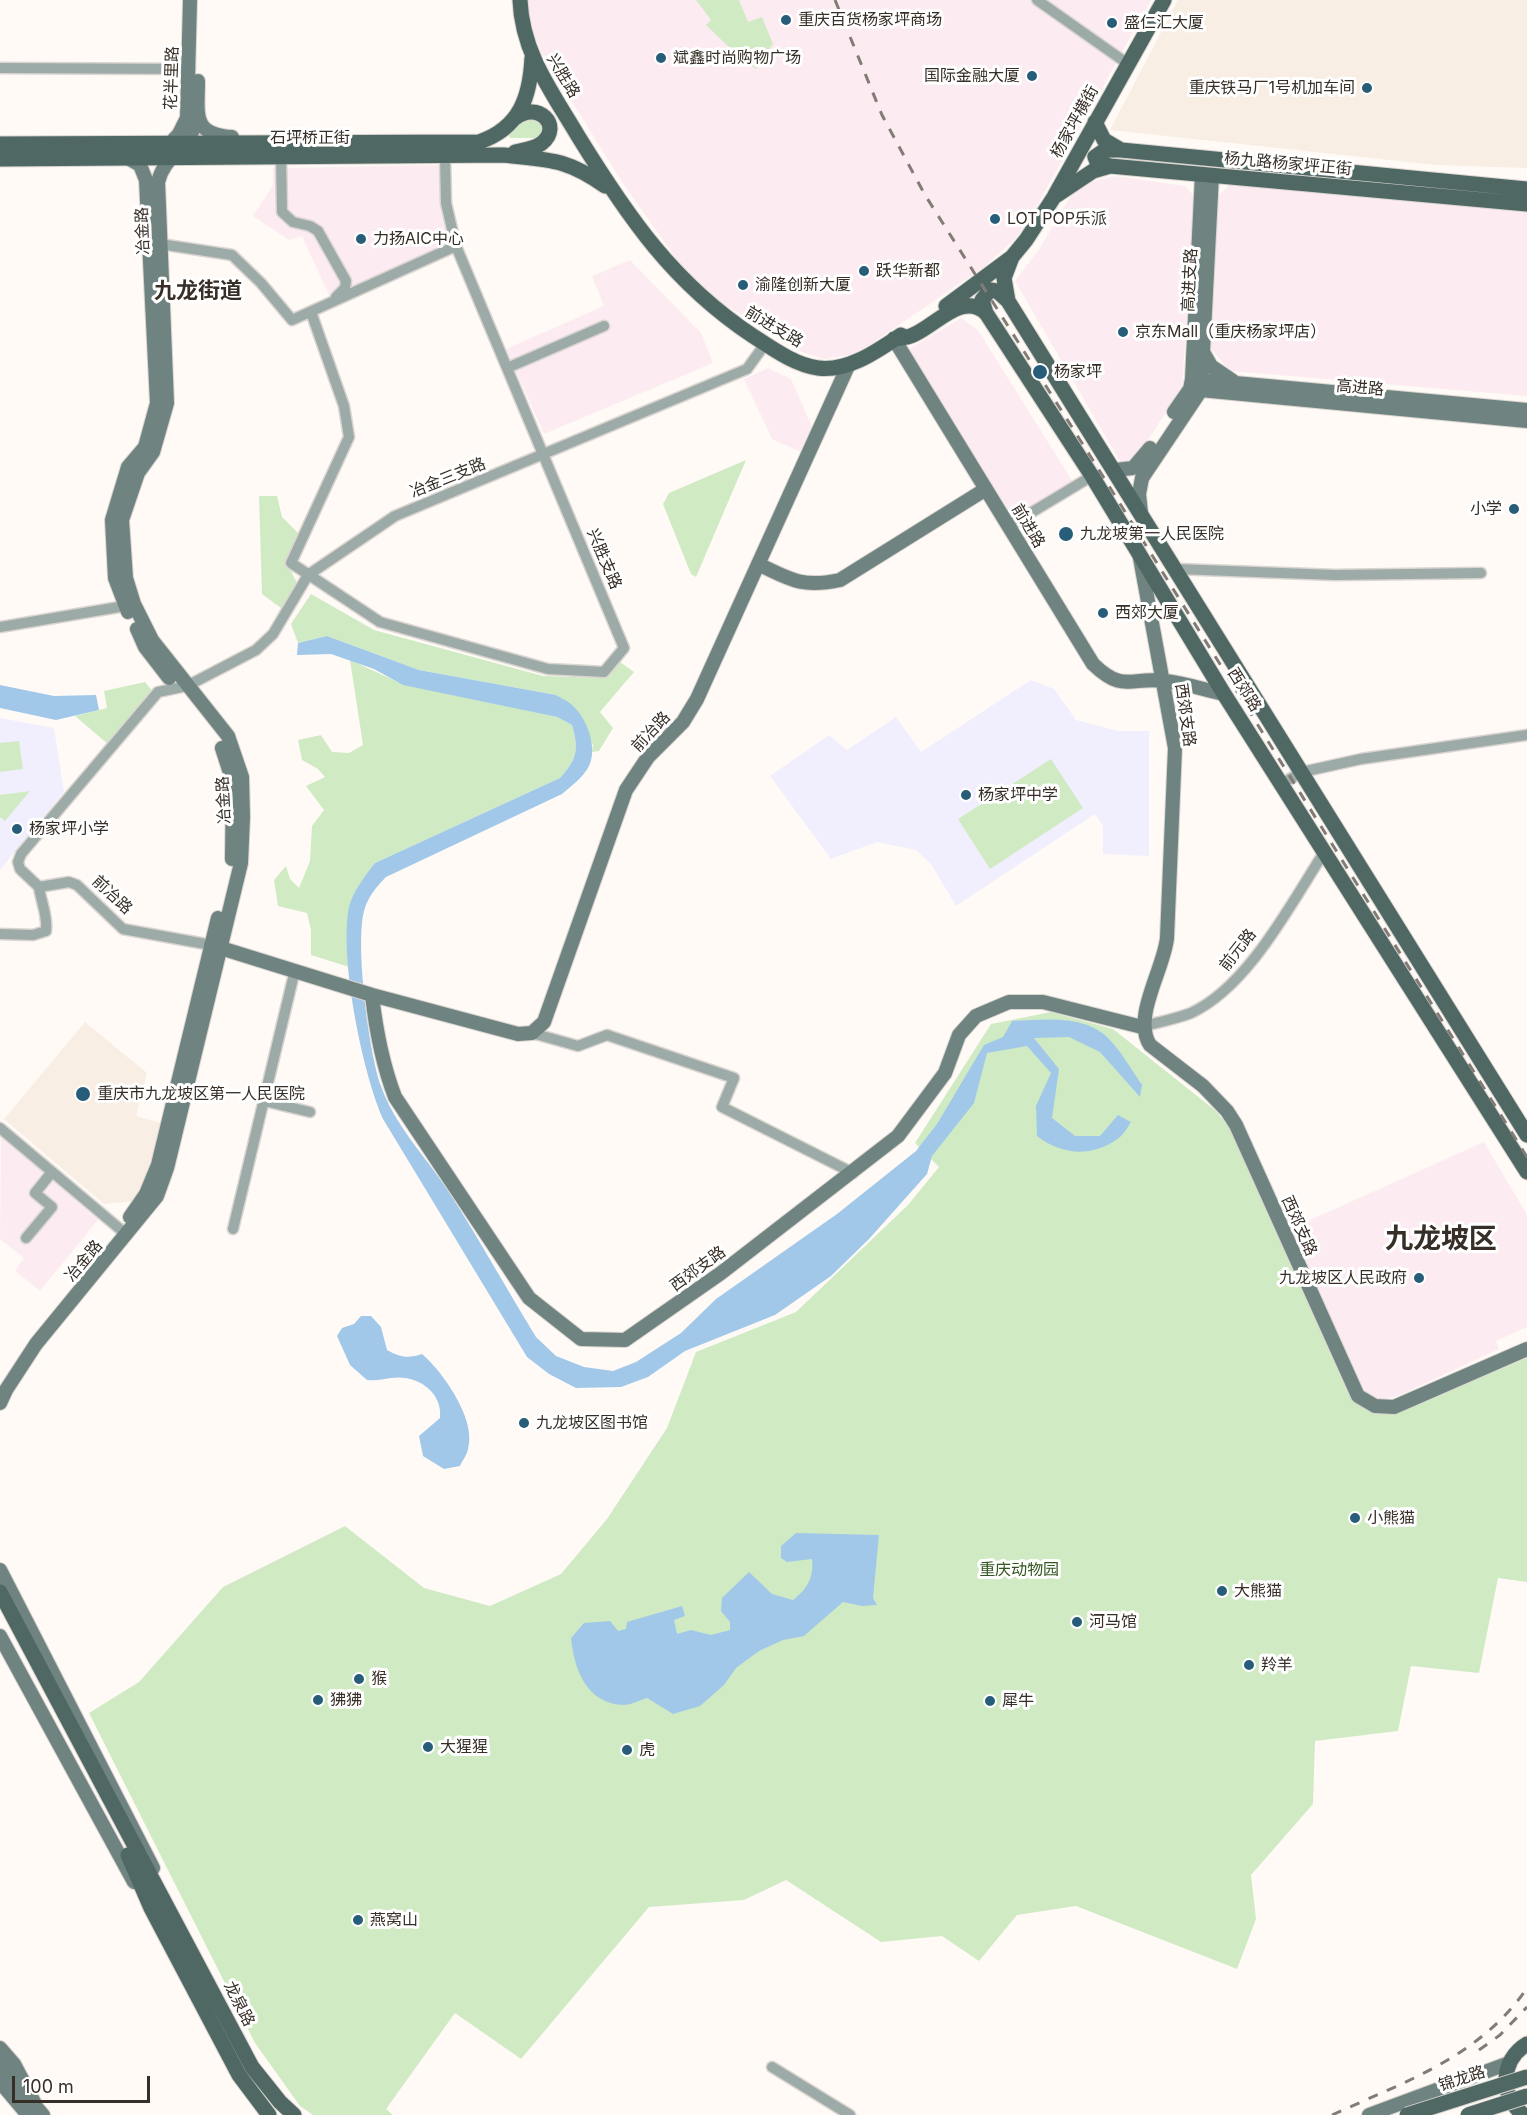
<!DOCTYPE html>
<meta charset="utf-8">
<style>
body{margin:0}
#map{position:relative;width:1527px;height:2115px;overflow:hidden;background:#fffaf6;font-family:Inter,sans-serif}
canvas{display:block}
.scale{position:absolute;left:12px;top:2076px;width:138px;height:27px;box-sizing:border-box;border:3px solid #372f27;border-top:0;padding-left:8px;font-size:18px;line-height:21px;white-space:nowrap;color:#372f27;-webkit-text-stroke:4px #fff;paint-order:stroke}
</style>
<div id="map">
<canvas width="1527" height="2115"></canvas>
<div class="scale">100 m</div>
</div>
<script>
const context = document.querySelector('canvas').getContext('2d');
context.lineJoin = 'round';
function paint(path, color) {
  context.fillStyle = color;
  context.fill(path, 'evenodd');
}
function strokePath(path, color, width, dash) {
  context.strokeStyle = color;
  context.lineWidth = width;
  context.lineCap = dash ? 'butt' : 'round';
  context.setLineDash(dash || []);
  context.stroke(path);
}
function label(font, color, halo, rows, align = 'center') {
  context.font = font + ' Inter,"Noto Sans SC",sans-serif';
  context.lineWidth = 6;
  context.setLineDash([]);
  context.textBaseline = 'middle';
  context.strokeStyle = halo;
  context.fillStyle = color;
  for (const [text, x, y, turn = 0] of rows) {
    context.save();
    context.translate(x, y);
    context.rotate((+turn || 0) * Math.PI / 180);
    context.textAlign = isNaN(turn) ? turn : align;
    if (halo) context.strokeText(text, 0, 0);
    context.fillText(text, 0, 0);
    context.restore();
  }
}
paint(new Path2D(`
 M528,0h623l-122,220 -14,19 -31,28 -128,87 -32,5 -22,-7 -78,-48 -41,-36 -59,-83 -83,-133 -13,-34z
 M440,165l1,38 10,39 -121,55 -28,-61 -13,4 -36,-24 20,-31v-17z
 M1116,176l69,10 10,11 -13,191 -46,70 -15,5 -106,-182 25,-33 33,-56 7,-8z
 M1231,184l296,28v184l-297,-25 -20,-23 7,-151z
 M630,260l71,73 12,30 -169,71 -38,-85 98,-43 -12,-30z
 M961,318l17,12 95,152 -64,40 -101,-168 3,-6z
 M768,368l23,11 21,48 -11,25 -29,-13 -28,-60z
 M1,1136l97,84 -58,71 -25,-20 9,-13 -24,-19z
 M1484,1142l43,73v112l-31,14 3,8 -101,47 -15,3 -14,-3 -7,-5 -72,-162z`), '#fcecf1');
paint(new Path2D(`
 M1178,0h349v168l-91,-3 -326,-35z
 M85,1022l62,51 -11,43 29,8 -10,38 -21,39 -30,3 -100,-85z`), '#f8eee3');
paint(new Path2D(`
 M1031,680l23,9 22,31 42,11h31v125l-46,-2v-28l-8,-12 -139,92 -25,-42 -15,-14 -39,-8 -46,17 -61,-83 59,-41 18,15 49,-33 25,35z
 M0,718l54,10 10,64 -64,78z`), '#f1effd');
paint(new Path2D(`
 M696,0h43l9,22 14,-5 11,27 -17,25 -19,-14 -31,-30 5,-5z
 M538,116l6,15 -7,7h-27l-2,-5 16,-16z
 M746,460l-50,117 -5,-3 -28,-70 6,-11z
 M259,496h18l5,21 16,16c-9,21 -13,31 0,51l-17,24 -19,-14z
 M311,594l63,36 169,46 62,2 15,-16 14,10 -34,40 13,16 -14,23 -7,1 1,-7 -37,-50 -137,-25 -92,-34 -29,7 -7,-19z
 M350,660l50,23 157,34 15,8c7,25 5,34 -12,53l-185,85 -25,42 -1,62 -38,-12v-25l-4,-17 -29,-7 -4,-26 12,-14 4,13 9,9 11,-27 2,-35 12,-16 -18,-24 19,-9 -7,-8 -16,-9 -4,-20 23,-5 11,17 17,1 14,-8z
 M145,682l9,11 -45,52 -34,-29 32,-8 -3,-17z
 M19,741l4,28 -23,3v-29z
 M1051,759l32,49 -93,61 -32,-50z
 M30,791l-25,30 -5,-4v-22z
 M1051,1012l62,17 103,82 14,18 118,264c20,20 30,23 57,16l122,-51v224l-29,-4 -19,95 -68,-7 -13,65 -83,10 -2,63 -62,71 5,44 -19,50 -161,-63 -59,9 -38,46 -37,-25 -61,6 -95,-62 -42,20 -95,7 -128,152 -66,-46 -69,96 7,6h-80l-13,-9 -45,-63 -166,-330 50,-31 84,-95 122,-61 79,62 66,18 71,-32 46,-55 60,-91 29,-76 100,-40 112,-107 31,-38 -24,-24 76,-119z`), '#d0ebc4');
paint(new Path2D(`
 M327,636l92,34 137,25c5,3 12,6 16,10 15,13 26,43 17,61 -6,12 -18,20 -27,28l-176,83c-9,9 -19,21 -22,34 -9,34 5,142 17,175 13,38 44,70 66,103 31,48 59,99 89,148l20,19 28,11 29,4 23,-9 45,-29 35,-34 121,-85 79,-63 21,-27 47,-79 19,-8 9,-16c30,-1 69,-7 94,15 14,13 25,33 36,49l-2,12 -40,-45 -31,-15 -35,1 25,31 -7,49 23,18h25l18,-21 13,7c-4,6 -9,15 -15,18 -26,18 -56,14 -79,-4l-1,-30 15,-33 -24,-27 -40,7 -13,50 -42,53 -5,18 -58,65 -38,37 -56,39 -90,36 -37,26 -27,10 -45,1 -27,-14 -22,-17 -144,-238c-21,-48 -44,-162 -34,-212 4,-16 16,-31 26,-44l185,-85c17,-19 19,-28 12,-53l-15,-8 -154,-32 -29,-16 -43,-15 -34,1 1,-12z
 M0,685l54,11 42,-1 3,15 -43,10 -56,-12z
 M361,1316h10l10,11 6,23c13,7 20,9 35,4 21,18 55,66 46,95 -1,6 -6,12 -8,17l-16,3 -21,-13 -4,-20 21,-18c3,-26 -23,-44 -49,-40 -8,1 -15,3 -24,2l-17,-15 -13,-29 5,-8 12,-4z
 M796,1533l83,2 -6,63 4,7 -15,1 -19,-4 -39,34 -21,4 -24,11 -23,17 -12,17 -24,21 -27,8 -26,-16c-7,2 -16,7 -23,7 -37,-1 -50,-35 -53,-67l13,-15 26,-2 8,10 8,-2 1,-7 55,-16 3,10 -11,4 3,14 14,-4 20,5 19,-5v-8l-9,-11 1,-13 27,-26 23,22 21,6c14,-11 21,-22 19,-41l-25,3 -6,-4v-12z`), '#a1c8e9');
const street = new Path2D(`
 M1037,0l91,64
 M0,68l190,1
 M281,156l1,56 11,10 17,4 8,5 28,50 -1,7 -9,9
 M160,244l72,11 29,28 31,37 164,-74
 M311,312l33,94 5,31 -58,126 89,59 168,47 56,3 20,-24 -168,-402 -10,-43 -1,-47
 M507,368l97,-42
 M1009,526l83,-50
 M1177,569l158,6 146,-2
 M0,627l131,-22
 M1281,784l21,-12 59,-13 166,-24
 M0,934l33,1 13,-4c2,-15 -5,-29 -7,-44
 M211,945l-88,-16 -46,-44 -8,-3 -30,5 -19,-18 -2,-7 3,-8 137,-162 29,-6 69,-36 17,-16 35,-59 87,-59 352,-147 18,-25
 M1142,1027c16,-5 34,-8 49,-14 58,-27 100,-110 134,-162
 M532,1033l46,13 29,-11 127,43 -12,29 131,66
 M264,1101l46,11
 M0,1128l127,107
 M233,1229l62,-259
 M26,1238l26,-31 -17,-14 17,-21
 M772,2067l78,48`);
const secondary = new Path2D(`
 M198,81c0,33 -7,53 34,56
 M165,149l14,-15 8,-16 3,-118
 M126,157l14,8 6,15 11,223 -12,44 -17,20 -16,53 3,58 13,34
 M894,339l199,325c31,30 38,12 72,17 20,2 40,9 59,13
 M1203,352l8,14 22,15
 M1192,379l335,31
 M1190,389l337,32
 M1174,412l16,-23 2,-10 10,-205
 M1115,470l18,-2 17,-20
 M1141,513l-2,-19 3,-16 59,-88 11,-215
 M1140,558l35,190 -8,190c-3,31 -35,79 -17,107l53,41 24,25 9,14 122,271 17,10 19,1 133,-58
 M758,564c33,16 44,24 82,16l146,-91
 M137,629l8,18 24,31
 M222,748l11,34 -1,77
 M211,945l161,50 146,39 14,-1 12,-11 82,-232 22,-33 35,-35 14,-23 151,-333
 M372,995c4,36 10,68 23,102l134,201 52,41 44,1 96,-67 177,-137 47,-63 14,-38 17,-19 33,-14h34l99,25
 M130,1217l16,-23 12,-29 60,-247
 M0,1403l6,-13 30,-46 121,-148 10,-28 74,-305 2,-46 -1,-40 -14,-41 -76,-96 -18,-36 -8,-26 -4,-58 16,-47 15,-21 14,-49 -9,-221c7,-29 33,-32 40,-67
 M0,1570l153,298
 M0,1636l134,246
 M0,2048l14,16 21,40
 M0,2065l43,50
 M0,2082l28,33
 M1369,2115l140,-52`);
const primary = new Path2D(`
 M520,0c2,53 32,92 58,136 50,81 95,147 175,200 20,13 42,29 65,32 30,4 59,-17 83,-33
 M1095,122l9,18 17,10 406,39
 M0,144l479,-2c41,-14 51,-45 53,-84
 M515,152c9,-2 20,-3 27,-9 21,-17 -4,-43 -27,-25
 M0,159l503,-4c45,5 63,3 102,31
 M1110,166l-13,-4 -2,-5 10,-7h16
 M1057,195l36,-24 17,-5 417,38
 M1012,257l-8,21 4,23 519,834
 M946,306l66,-49 14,-17 28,-43 110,-197
 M986,313l-4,-13 8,-10 7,1 11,10
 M894,339c6,-1 13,-1 19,-4 22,-9 50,-44 73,-22l106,163 132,218 303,478
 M0,1592l252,475 28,35 14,13
 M128,1855l23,53 88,167 30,40
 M1524,2115c-25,-18 -24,-55 3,-71`);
strokePath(street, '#dbd5d1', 13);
strokePath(secondary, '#dbd5d1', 16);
strokePath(primary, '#dbd5d1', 17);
strokePath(street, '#9daba8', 10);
strokePath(secondary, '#6f8480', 14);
strokePath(primary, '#4f6864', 15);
strokePath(new Path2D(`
 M835,0l47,115 43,80 169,267 433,695
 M1479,2050l21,-15 27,-28
 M1332,2115c72,-33 148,-58 195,-127`), '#837c76', 3, [10, 10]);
const primaryBridge = new Path2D(`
 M1407,2115l120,-38
 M1468,2115l59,-19`);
strokePath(primaryBridge, '#dbd5d1', 17, []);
strokePath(primaryBridge, '#4f6864', 15);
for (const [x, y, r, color] of [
 [786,20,6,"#275d78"],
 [1112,23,6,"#275d78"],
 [661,58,6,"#275d78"],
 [1032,76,6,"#275d78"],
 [1367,88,6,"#275d78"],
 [995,219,6,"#275d78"],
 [361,239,6,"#275d78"],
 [864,271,6,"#275d78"],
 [743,285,6,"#275d78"],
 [1123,332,6,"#275d78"],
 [1040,372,8,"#275d78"],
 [1514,509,6,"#275d78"],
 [1066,534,8,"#275d78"],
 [1103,613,6,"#275d78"],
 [966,795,6,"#275d78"],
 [17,829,6,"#275d78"],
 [83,1094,8,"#275d78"],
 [1419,1278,6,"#275d78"],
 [524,1423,6,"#275d78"],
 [1355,1518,6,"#275d78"],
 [1222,1591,6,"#275d78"],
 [1077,1622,6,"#275d78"],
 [1249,1665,6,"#275d78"],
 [359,1679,6,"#275d78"],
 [318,1700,6,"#275d78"],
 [990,1701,6,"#275d78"],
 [428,1747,6,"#275d78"],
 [627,1750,6,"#275d78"],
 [358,1920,6,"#275d78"]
]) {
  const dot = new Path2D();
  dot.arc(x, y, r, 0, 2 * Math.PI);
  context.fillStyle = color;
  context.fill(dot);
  strokePath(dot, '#fff', 2);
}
label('16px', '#372f27', '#fff', [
 ["重庆百货杨家坪商场",798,20],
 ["盛仁汇大厦",1124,23],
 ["斌鑫时尚购物广场",673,58],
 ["国际金融大厦",1020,76,"right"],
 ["重庆铁马厂1号机加车间",1355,88,"right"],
 ["LOT POP乐派",1007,219],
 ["力扬AIC中心",373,239],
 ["跃华新都",876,271],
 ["渝隆创新大厦",755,285],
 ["京东Mall（重庆杨家坪店）",1135,332],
 ["杨家坪",1054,372],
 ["小学",1502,509,"right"],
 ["九龙坡第一人民医院",1080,534],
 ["西郊大厦",1115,613],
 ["杨家坪中学",978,795],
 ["杨家坪小学",29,829],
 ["重庆市九龙坡区第一人民医院",97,1094],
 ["九龙坡区人民政府",1407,1278,"right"],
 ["九龙坡区图书馆",536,1423],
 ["小熊猫",1367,1518],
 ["大熊猫",1234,1591],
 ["河马馆",1089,1622],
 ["羚羊",1261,1665],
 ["猴",371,1679],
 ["狒狒",330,1700],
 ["犀牛",1002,1701],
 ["大猩猩",440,1747],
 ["虎",639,1750],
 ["燕窝山",370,1920]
], 'left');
label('16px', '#372f27', '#fff', [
 ["兴胜路",563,76,59],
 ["花半里路",172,78,-88],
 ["杨家坪横街",1075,122,-61],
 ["石坪桥正街",310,138],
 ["杨九路杨家坪正街",1288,164,5],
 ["冶金路",143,231,-92],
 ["高进支路",1190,280,-87],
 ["前进支路",774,327,31],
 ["高进路",1360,388,5],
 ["冶金三支路",448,478,-22],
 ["前进路",1028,526,59],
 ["兴胜支路",604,559,67],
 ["西郊路",1244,690,58],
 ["西郊支路",1185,715,82],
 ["前冶路",651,732,-47],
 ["冶金路",224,800,-93],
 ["前冶路",112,895,43],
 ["前元路",1238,950,-52],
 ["西郊支路",1299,1226,66],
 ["冶金路",84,1261,-50],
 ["西郊支路",698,1269,-36],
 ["龙泉路",239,2004,63],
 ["锦龙路",1462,2079,-18]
]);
label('16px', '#32561f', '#fff', [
 ["重庆动物园",1019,1570]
]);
label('bold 22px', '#372f27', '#fff', [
 ["九龙街道",198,291]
]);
label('bold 28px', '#372f27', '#fff', [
 ["九龙坡区",1441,1240]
]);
</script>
